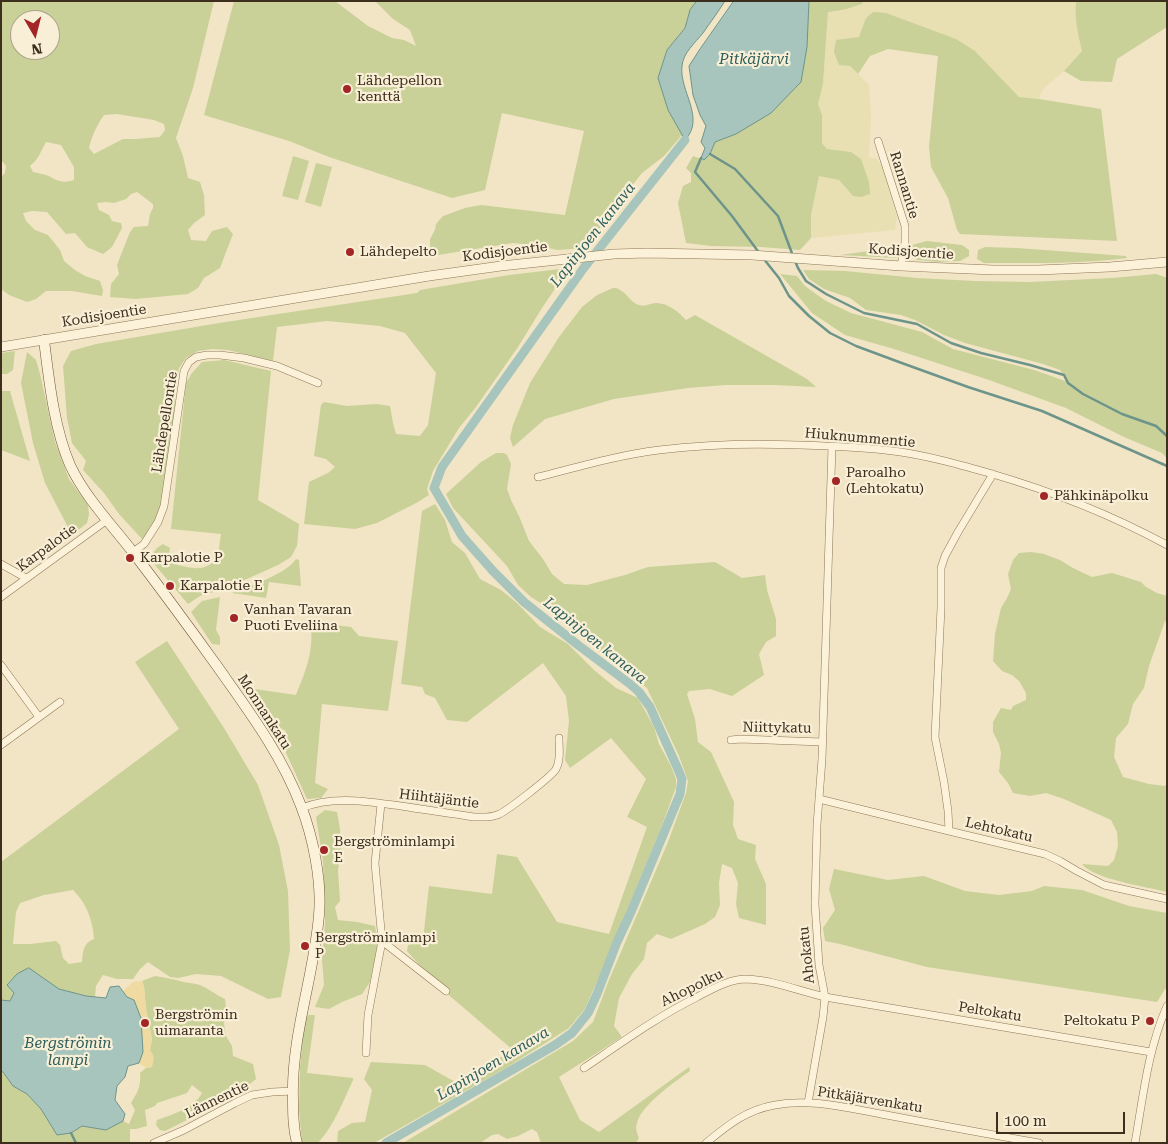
<!DOCTYPE html>
<meta charset="utf-8">
<style>
body{margin:0}
#map{position:relative;width:1168px;height:1144px;overflow:hidden;background:#f1e5c5;font-family:"Roboto Serif",serif}
canvas{display:block}
.frame{position:absolute;inset:0;border:2px solid #3d2e1e;pointer-events:none}
.north{position:absolute;left:10px;top:10px;width:50px;height:50px;box-sizing:border-box;background:#f8efd6;border:1px solid #ada28c;border-radius:50%;rotate:172deg;font-size:14px;font-weight:700;line-height:20px;text-align:center;color:#3d2e1e}
.north::after{content:'';display:block;margin:auto;width:18px;height:22px;background:#a22625;clip-path:polygon(50% 0,100% 100%,50% 72%,0 100%)}
.scale{position:absolute;left:996px;top:1112px;width:129px;height:22px;box-sizing:border-box;border:2px solid #3d2e1e;border-top:0;padding-left:6px;font-size:15px;line-height:18px;white-space:nowrap;color:#3d2e1e;-webkit-text-stroke:4px #f8efd6;paint-order:stroke}
</style>
<div id="map">
<canvas width="1168" height="1144"></canvas>
<div class="frame"></div>
<div class="north">N</div>
<div class="scale">100 m</div>
</div>
<script>
const context = document.querySelector('canvas').getContext('2d');
context.lineJoin = 'round';
function paint(path, color) {
  context.fillStyle = color;
  context.fill(path, 'evenodd');
}
function strokePath(path, color, width, dash) {
  context.strokeStyle = color;
  context.lineWidth = width;
  context.lineCap = dash ? 'butt' : 'round';
  context.setLineDash(dash || []);
  context.stroke(path);
}
function label(font, color, halo, rows, align = 'center') {
  context.font = font + ' "Roboto Serif",serif';
  context.lineWidth = 4.5;
  context.setLineDash([]);
  context.textBaseline = 'middle';
  context.strokeStyle = halo;
  context.fillStyle = color;
  for (const [text, x, y, turn = 0] of rows) {
    context.save();
    context.translate(x, y);
    context.rotate((+turn || 0) * Math.PI / 180);
    context.textAlign = isNaN(turn) ? turn : align;
    if (halo) context.strokeText(text, 0, 0);
    context.fillText(text, 0, 0);
    context.restore();
  }
}
paint(new Path2D(`
 M863,1h94l9,2v-2h110l-1,11 3,22 4,17 -18,20 -21,18 -4,10 -20,-2 -44,-46 -102,-39 -7,6 -16,48 19,19 2,33 -2,39 8,2 5,7 15,51 -2,13 -84,8v-23l8,-40 20,5 14,16 -2,-44 -24,-3 -5,-6v-28l-4,-11 5,-20 5,-72 12,-1 22,-7z`), '#e8e0b2');
paint(new Path2D(`
 M1,1h213l-21,87 -17,50 7,18 5,22 12,4 4,13 1,20 -11,8 -6,7 3,10 15,1 6,-10 15,-4 6,7 -13,34 -16,10 -6,10 -10,6 -52,5 -26,-2 1,-13 8,-10 -2,-9 13,-33 4,-5 14,-1 2,-12 3,-6v-4l-16,-12 -6,2 -5,5 -12,4 -8,-1 -9,1 2,7 10,5 3,6 9,2 1,5 -10,19 -9,7 -16,-7 -12,-14 -9,1 -19,-22 -15,-1 -9,2 3,8 9,9 13,5 12,15 4,11 11,9 10,6 15,5 3,9 -1,6 -30,-5h-26l-10,8 -9,3 -18,-7 -8,-6v-112l4,-4 1,-7 -3,-4h-2zM20,20h30v30h-30zM117,114l37,6 10,4 1,6 -5,7 -25,2h-12l-29,15 -5,-6c3,-13 8,-23 15,-33zM46,142l15,3 13,22v13c-14,4 -16,0 -28,-5 -4,-1 -9,-2 -13,-3l-3,-6c8,-6 11,-15 16,-24z
 M234,1h101l33,25 24,12 12,2 12,6 -6,-16 -17,-11 -18,-18h322l-7,9 -5,18 -18,22 -9,28 10,32 15,24 -19,22 -22,17 -31,39 -20,29 -8,7 -25,2 -25,-5 -20,-2 -81,13 -2,-3v-14l5,-9 1,-6 7,-8 22,-8 16,-3 84,10 19,-84 -82,-18 -17,77 -33,8 -123,-41 -40,-16 -85,-26z
 M809,1h54l-1,3c-11,4 -22,7 -34,8l-5,72 -5,20 4,11v28l5,6 24,3 10,7 8,23 1,12 -9,3 -8,-1 -14,-16 -20,-4 -8,39v23l-11,12 -39,-3 -50,-1 -25,-3 -8,-40 5,-17 8,-4v-9l-5,-5 7,-12 11,4 6,-6 5,-12 21,-8 72,-116z
 M1076,1h91v26l-50,32 -5,23 -31,-1 -17,-10 18,-20c-4,-17 -8,-33 -6,-50z
 M873,12l13,1 70,26 19,12 44,46 20,2 62,10 16,132 -157,-7 -3,-4 -9,-32 -17,-31 -2,-20 9,-91 -50,-7 -18,7 -12,18 -8,-8 -11,-1 -5,-13 2,-12 23,-3 7,-19z
 M293,156l16,5 -11,39 -16,-4z
 M316,163l16,4 -11,40 -16,-5z
 M927,241l35,4 7,5v6l-9,5 -21,1 -22,-2 -6,-6 1,-9z
 M898,247l-1,11 -57,-3z
 M985,247l32,1 109,8 1,2c-47,6 -95,5 -143,5l-7,-4 1,-9z
 M569,268l-27,40 -24,39 -42,60 -17,21 -26,43 -6,18 2,6 -11,7 -41,21 -22,6 -51,-5 5,-42 19,-9 7,-6 -9,-8 -12,-3 7,-51 3,-3 23,4 30,-2 13,2 3,17 3,11 24,2 8,-11 8,-52 -31,-40 -25,-7 -53,-5 -50,6 -4,34 -45,-11 -16,-1 -14,2 -12,7 -7,10 -4,23v15l-8,67 -6,35 -9,19 -9,13 -24,-26 -15,-21 -21,-23 3,-9 -14,-18 -5,-25 -4,-52 8,-15 25,-7 123,-21 198,-30 3,-3 89,-15z
 M803,270l42,1 72,7 58,3 54,1 83,-4 44,-4 9,3 2,1v180l-5,-5 -38,-16 -58,-29 -77,-28 -95,-31 -49,-14 -33,-22 -32,-39 17,2 8,10 21,15 25,12 71,19 31,17 81,21 34,12 -8,-12 -17,-6 -78,-21 -21,-8 -29,-15 -14,-5 -35,-5 -16,-12 -26,-9 -15,-10z
 M613,288c2,0 5,0 7,2 7,3 11,13 19,15 6,2 10,-1 16,-2 12,-1 24,9 31,17l9,-5 112,64 9,8 -42,-2h-48l-38,3 -74,11 -69,20 -32,28 -3,-9 3,-13 17,-42 29,-46 23,-30 15,-12z
 M15,351l-2,19 -6,4h-6v-21z
 M27,352l9,8 4,14 15,68 14,37 19,26 1,9 -2,9 -15,12 -27,-52 -12,-40 -12,-60z
 M224,360l47,11 -13,129 41,24 -2,22 -6,11 -13,8 -49,22 -29,9 -12,8 -39,-46 8,-10 6,-4 7,4 -1,8 6,8c13,4 32,9 41,-6 3,-4 4,-18 5,-24l-50,-5 15,-146 6,-10 10,-11z
 M1,391h9l20,70 -29,-11z
 M496,453h8l3,2 4,9 -4,25 4,11 8,16 10,25 14,18 9,15 12,10 23,1 38,-10 23,-8 67,-5 27,16 23,-3 2,15 9,29v17l-10,6 -7,12 5,21 -32,21 -22,-7 -21,2 -2,3 8,25 3,23 13,10 23,50 -1,23 5,14 18,6 -1,14 11,25v41l-27,-7 -3,-14 2,-21 -6,-15 -10,-4 -3,19 1,22 -5,12 -10,7 -34,15 -14,-5 -10,9 -3,16 -12,15 -13,24 -5,28 8,11 -63,40 21,43 19,12 90,-65 1,4c-14,10 -49,34 -53,52 -2,5 0,10 2,15l-3,5h-95l-4,-11 -5,-3 -14,7 -11,3 -9,-5 -6,1 -12,8h-77l170,-102 20,-19 16,-42 59,-138 18,-49 2,-12 -9,-25 -32,-68 -79,-61 -10,-13 -27,-17 -13,-12 -11,-19 -54,-58 -7,-14 35,-32z
 M435,504l10,16 7,22 13,11 15,26 21,11 16,13 23,24 28,17 26,26 22,18 22,10 16,29 5,17 12,22 5,13v8l-15,41 -57,139 -20,43 -15,18 -63,40 -132,75h-37l1,-12 14,-8 13,-1 7,-32 -8,-11 7,-17 54,3 32,18 56,-33 -76,-65 -30,-34 1,-6 15,-5 6,-54 63,8 5,-40 20,3 40,65 52,12 38,-107 -20,-10 19,-38 -35,-41 -41,30 -5,-8 4,-39 -3,-25 -23,-33 -76,59 -20,-2 -12,-22 -10,-4 -3,-7 -21,-3 21,-173z
 M1031,552l13,2 16,6 13,8 19,9 20,-4 29,9 5,5 11,6 10,3v26l-2,-1 -16,45 -5,22 -11,16 -5,20 -12,14 -2,19 9,20 26,7 16,2 2,-3v109c-19,-5 -74,-13 -85,-28l26,2 6,-6 4,-14 -1,-14 -6,-12 -47,-21 -18,-6 -16,3 -17,-3 -5,-10 -9,-11 2,-19 -2,-9 -6,-12v-10l8,-14 10,2 2,-4 13,-6v-7l-7,-12 -7,-6 -10,-4 -9,-10 2,-27 6,-26 6,-10 4,-9 -3,-15 5,-14 6,-7z
 M296,559l3,1 2,26 -32,-4 -3,16 -34,-5c16,-6 56,-20 64,-34z
 M220,597l-4,33 4,7v8l-8,-1 -21,-32 11,-11z
 M310,622l41,5 8,9 39,5 -10,70 -66,-7 -7,79 13,6 -7,9 -14,1 -25,-55 4,-13 -19,-9 -19,-26v-8l48,7c10,-25 19,-46 14,-73z
 M167,641l57,87 34,57 21,60 9,46 2,59 -9,47 -13,2 -47,-23 -25,-2 -18,4 -8,-1 -22,-15 -8,7 -7,10h-16l-14,-4 -7,11 -1,11 -9,-1 -28,-7 -29,-21 -22,16 7,9 -4,8 -9,-1v-138l178,-133 -44,-67zM73,890c14,13 20,32 21,49 -11,4 -11,12 -12,23l-13,2 -6,-6 -3,-13 -4,-4 -26,3h-17l3,-32 4,-9 24,-8z
 M325,810l12,2 3,17 1,23 -3,18 2,31 -5,6 3,13 19,2 18,4 3,20 -8,36 -8,12 -20,8 -13,7 -14,-2 9,-22 -2,-25 3,-37 -2,-62 -7,-44z
 M834,869l54,11 36,-4 41,15 34,4 33,-4 12,-5 38,4 47,16 38,7v73l-10,16 -230,-35 -87,-23 -15,-3 -2,-13 12,-18 -6,-21z
 M155,976c9,1 16,3 25,5 6,2 13,2 20,4 9,4 16,10 25,14l1,8 -2,17 2,12 6,10 1,10 20,8 3,15 -14,11 -59,32 -18,9 -5,-1 -4,-5 1,-5c15,-5 38,-13 45,-27l-10,-8 -5,8 -30,10 -2,3 -10,4 2,16 -11,3h-6v13l-3,1h-126v-72l2,1 10,14 14,8 14,15 16,26 14,-2 11,-7 24,4 17,-9 6,3 6,-14 -4,-7c7,-12 10,-16 9,-30l6,-5 6,-1 -2,-17 2,-11 -6,-30 -2,-22 -2,-6z
 M309,1015h6l-8,58 46,5v2c-10,22 -19,45 -35,63h-16l-3,-34 1,-42 4,-42 2,-8z`), '#c9d198');
paint(new Path2D(`
 M142,981l2,6 2,22 6,30 -2,11c5,6 4,10 2,17l-6,1 -7,-5 4,-11 -16,-55 -4,-6 10,-9z`), '#efdba1');
const water = new Path2D(`
 M697,1h28c-7,11 -15,22 -22,32 -8,10 -20,20 -21,33 -3,25 24,52 3,74l-17,-30 -10,-32 9,-28 18,-22 5,-18z
 M734,1h75l-2,46 -6,35 -30,31 -35,21 -21,8 -5,12 -6,6 -3,-2 4,-10 -4,-6 5,-16 -6,-11 -7,-20 -4,-29 11,-17z
 M29,968l30,21 27,7 20,2 4,-11 9,-1 8,11 7,3 7,18 2,34 -4,11 -11,3 -3,11 -8,9 -2,14 10,14 -2,7 -17,9 -24,-4 -11,7 -14,2 -16,-26 -14,-15 -14,-8 -10,-14 -2,-1v-71l9,1 4,-8 -7,-8 10,-11z`);
paint(water, '#a7c5bc');
strokePath(water, '#6d948b', 1);
strokePath(new Path2D(`
 M710,154l25,15 43,47 15,40
 M701,158l-6,14 37,44 28,38
 M763,258l16,20 10,18 20,20 21,17 26,13 43,16 69,25 74,24 125,55
 M795,261l3,7 8,13 20,13 38,19 53,11 34,19 30,10 49,12 34,10 4,8 15,11 39,20 34,12 11,10
 M71,1133l5,10`), '#6d948b', 2.5);
strokePath(new Path2D(`
 M386,1143l169,-98 17,-12 16,-20 9,-19 20,-52 14,-30 49,-118 2,-15 -5,-12 -27,-60 -11,-15 -9,-8 -52,-39 -54,-43 -31,-31 -31,-35 -28,-48 8,-21 141,-198 102,-129`), '#a7c5bc', 9);
const minor = new Path2D(`
 M878,141l27,85v16l-4,24
 M538,477c40,-10 80,-22 121,-27 48,-6 92,-7 140,-5 31,1 63,2 94,6 32,4 64,13 96,22 62,18 121,41 178,72
 M133,552l11,-8 14,-22 6,-16 20,-135 5,-9 7,-5 11,-2h13l24,3 33,8 41,17
 M1,564l25,14
 M1,597l106,-77
 M1,665l38,52
 M731,740l9,-1 82,3
 M1,745l59,-43
 M819,799l130,32 96,23 15,7 17,10 27,14 63,14
 M302,808c31,-13 67,-6 99,-2 24,4 49,7 73,11 8,0 16,1 23,-2 8,-2 55,-39 59,-46 5,-9 3,-21 3,-31
 M949,831l-1,-20 -4,-29 -9,-45 6,-129v-40l4,-12 13,-24 35,-58
 M382,941l64,50
 M366,1053l2,-38 14,-74 -7,-78 6,-59
 M584,1068c37,-25 73,-51 113,-71 15,-8 32,-18 50,-18 26,1 52,12 78,18l326,55
 M808,1103l15,-86 2,-20 -6,-32 -4,-61 2,-79 5,-66 10,-313
 M154,1143l30,-13 51,-27 17,-8 20,-3 21,-1
 M706,1143c22,-18 40,-33 69,-38 35,-7 72,3 106,9 53,10 106,20 158,29
 M1135,1143c8,-46 13,-94 32,-137`);
const tertiary = new Path2D(`
 M1,347l428,-71 72,-10 113,-12 33,-1 105,2 149,11 92,4h45l72,-3 57,-5`);
const secondary = new Path2D(`
 M44,340c5,40 10,88 26,125 15,32 41,59 62,86 29,38 57,76 85,115 31,44 65,89 84,140 12,31 21,75 18,109 -5,62 -28,121 -26,184 0,15 0,29 4,44`);
strokePath(minor, '#8e7659', 8);
strokePath(tertiary, '#8e7659', 10);
strokePath(secondary, '#70573c', 11);
strokePath(minor, '#fbf2d9', 7);
strokePath(tertiary, '#fbf2d9', 9);
strokePath(secondary, '#fbf2d9', 10);
for (const [x, y, r, color] of [
 [347,89,5,"#a22625"],
 [350,252,5,"#a22625"],
 [836,481,5,"#a22625"],
 [1044,496,5,"#a22625"],
 [130,558,5,"#a22625"],
 [170,586,5,"#a22625"],
 [234,618,5,"#a22625"],
 [324,850,5,"#a22625"],
 [305,946,5,"#a22625"],
 [1150,1021,5,"#a22625"],
 [145,1023,5,"#a22625"]
]) {
  const dot = new Path2D();
  dot.arc(x, y, r, 0, 2 * Math.PI);
  context.fillStyle = color;
  context.fill(dot);
  strokePath(dot, '#f8efd6', 2);
}
label('14px', '#3d2e1e', '#f8efd6', [
 ["Lähdepellon",357,81],
 ["kenttä",357,97],
 ["Lähdepelto",360,252],
 ["Paroalho",846,473],
 ["(Lehtokatu)",846,489],
 ["Pähkinäpolku",1054,496],
 ["Karpalotie P",140,558],
 ["Karpalotie E",180,586],
 ["Vanhan Tavaran",244,610],
 ["Puoti Eveliina",244,626],
 ["Bergströminlampi",334,842],
 ["E",334,858],
 ["Bergströminlampi",315,938],
 ["P",315,954],
 ["Bergströmin",155,1015],
 ["uimaranta",155,1031],
 ["Peltokatu P",1140,1021,"right"]
], 'left');
label('14px', '#3d2e1e', '#f8efd6', [
 ["Rannantie",904,185,73],
 ["Kodisjoentie",505,252,-7],
 ["Kodisjoentie",911,252,4],
 ["Kodisjoentie",104,316,-9],
 ["Lähdepellontie",165,422,-81],
 ["Hiuknummentie",860,438,5],
 ["Karpalotie",47,548,-36],
 ["Monnankatu",264,712,57],
 ["Niittykatu",777,728,1],
 ["Hiihtäjäntie",439,799,7],
 ["Lehtokatu",999,830,13],
 ["Ahokatu",807,955,-96],
 ["Ahopolku",692,988,-26],
 ["Peltokatu",990,1012,9],
 ["Lännentie",217,1100,-26],
 ["Pitkäjärvenkatu",870,1100,9]
]);
label('italic 15px', '#2d5e5c', '#f8efd6', [
 ["Pitkäjärvi",754,60],
 ["Lapinjoen kanava",593,235,-52],
 ["Lapinjoen kanava",595,641,39],
 ["Bergströmin",68,1044],
 ["lampi",68,1061],
 ["Lapinjoen kanava",493,1064,-31]
]);
</script>
